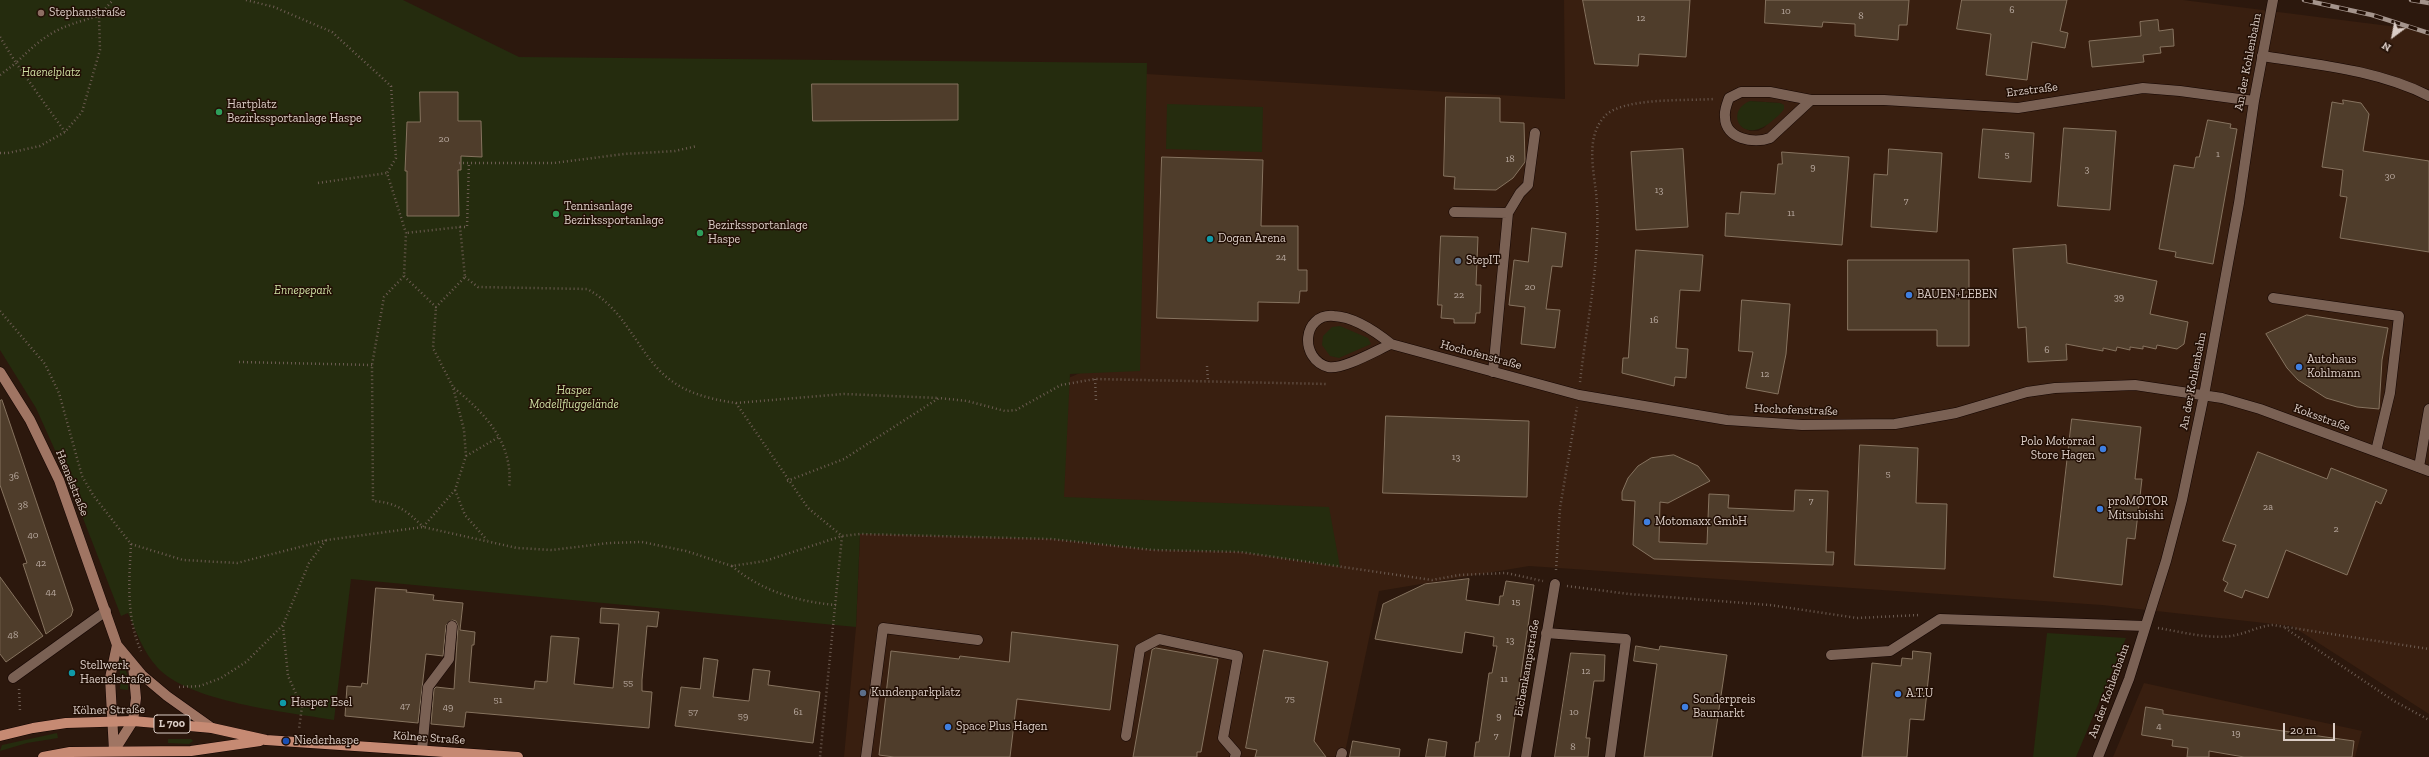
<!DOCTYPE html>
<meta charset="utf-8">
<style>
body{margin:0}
#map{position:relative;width:2429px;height:757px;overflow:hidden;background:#2c180d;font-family:"Zilla Slab",serif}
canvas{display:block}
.north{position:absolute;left:2373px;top:16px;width:40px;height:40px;-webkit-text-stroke:3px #220f05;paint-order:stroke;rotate:212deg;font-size:11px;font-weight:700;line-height:16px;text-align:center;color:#dccec7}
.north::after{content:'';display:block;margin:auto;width:14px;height:18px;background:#dccec7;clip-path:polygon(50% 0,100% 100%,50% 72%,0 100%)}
.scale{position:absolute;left:2283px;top:723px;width:52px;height:18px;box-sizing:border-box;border:2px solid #dccec7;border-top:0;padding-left:5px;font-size:12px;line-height:14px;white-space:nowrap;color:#dccec7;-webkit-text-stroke:3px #220f05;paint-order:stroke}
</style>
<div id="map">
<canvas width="2429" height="757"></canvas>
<div class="north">N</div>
<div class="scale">20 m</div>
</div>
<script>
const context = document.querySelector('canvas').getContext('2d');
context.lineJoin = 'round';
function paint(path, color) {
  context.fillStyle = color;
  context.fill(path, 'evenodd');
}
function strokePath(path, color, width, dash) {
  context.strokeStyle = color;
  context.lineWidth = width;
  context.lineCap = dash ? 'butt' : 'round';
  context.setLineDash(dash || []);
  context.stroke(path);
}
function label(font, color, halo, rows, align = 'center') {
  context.font = font + ' "Zilla Slab",serif';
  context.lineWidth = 3;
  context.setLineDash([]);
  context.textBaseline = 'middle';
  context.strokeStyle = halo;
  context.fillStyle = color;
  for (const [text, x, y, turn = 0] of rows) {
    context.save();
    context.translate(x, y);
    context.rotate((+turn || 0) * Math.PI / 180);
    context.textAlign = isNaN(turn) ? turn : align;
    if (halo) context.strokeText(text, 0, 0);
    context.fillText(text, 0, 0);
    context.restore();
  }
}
paint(new Path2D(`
 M1564,0h619l246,31v683l-137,-88 -190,-21 -573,-39 -150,25 -35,166h-500l12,-130 5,-116 191,-126 84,-36 -6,-276 435,26zM1750,101l30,2 2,1 -17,23 -7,4h-8l-9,-5 -3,-7z
 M2144,683l218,48 -7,26h-242z`), '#391f10');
paint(new Path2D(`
 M0,0h403l116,57 628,6 -7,308 -70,3 -6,123 265,10 11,60 -100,-15 -87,-2 -102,-11 -191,-5 -4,93 -505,-48 -17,141c-47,-8 -146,-18 -177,-53 -14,-15 -21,-36 -29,-54l-7,3 -54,-139 -31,-69 -36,-58z
 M1750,101l30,2 4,2v4c-3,5 -9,9 -13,13 -30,24 -47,-11 -21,-21z
 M1167,104l96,3 -1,45 -96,-3z
 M1340,326l28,12 3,6 -32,14 -9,-2 -8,-11 1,-9 9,-9z
 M2047,633l79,5 -50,119h-43z
 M120,660h3l5,18v12l-8,-1 1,-11 -3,-16z
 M57,733l1,5 -31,5 -27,8 2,-6z
 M168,739h23l2,2 -4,3 -21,-1z`), '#252c0e');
const building = new Path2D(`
 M1583,0h107l-4,57 -47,-3 -1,12 -43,-2z
 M1766,0h143l-2,25h-8l-1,15 -43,-4v-12l-32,-2 -1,5 -57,-4z
 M1962,0h105l-7,31 8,2 -3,15 -33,-6 -5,38 -41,-5 5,-41 -34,-5z
 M2158,20l1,11 14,-2 1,17 -14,1 1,6 -18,2 1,7 -52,5 -3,-26 52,-5 -1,-14z
 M812,84h146v36l-145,1z
 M420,92h38v29h23l1,36 -21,-1v14h-3l1,46h-52v-45h-2l2,-49h13z
 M1446,97l54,1v24l24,1 1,39 -12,16 -17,12 -42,-1 1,-12 -11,-1z
 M2343,100l18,3 8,11 -6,37 66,10v91l-89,-14 7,-41 -7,-1 3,-26 -21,-3 10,-65 11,2z
 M2208,120l23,4 -1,4 7,1 -24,135 -38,-7 1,-5 -17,-3 15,-84 20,3 2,-11h3z
 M2064,128l52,3 -6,79 -52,-4z
 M1983,129l51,4 -3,49 -52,-4z
 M1683,149l5,78 -52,3 -5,-78z
 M1889,149l53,4 -5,79 -66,-5 3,-53 13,1z
 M1782,152l67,5 -7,88 -117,-9 1,-23 13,1 2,-22 34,2 3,-30h4z
 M1162,157l101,3 -2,66h37v44h9v21h-7l-1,12 -41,-1v19l-101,-3z
 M1532,228l34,5 -4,34 -10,-1 -6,43 14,1 -5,38 -34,-4 4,-37 -16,-2 5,-45 14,2z
 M1441,236l37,1 -2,48h5l-1,28h-4l-1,10h-21v-4l-13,-1 1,-13h-4z
 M2066,245l1,18 90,18 -7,33 38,8 -4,22 -7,5 -20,-4 -1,4 -13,-3v3l-13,-2v3l-13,-3 -1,4 -13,-3v3l-37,-7 1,16 -39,2 -2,-35 -8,1 -5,-79z
 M1636,250l67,5 -3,36 -20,-1 -4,58 12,1 -2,29 -11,-1 -1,9 -52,-13 1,-15h5z
 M1848,260h121v86h-32v-16h-89z
 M1742,300l48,4 -4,50 -8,40 -32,-6 7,-36 -14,-1z
 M2307,315l81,13 -6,32 -3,49 -22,-2 -31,-9 -28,-18 -11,-12 -21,-34z
 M2,400l71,210 -2,6 -25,18 -23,-70 4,-1 -27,-78v-84z
 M1386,416l143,5 -2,76 -144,-4z
 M2072,419l69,8 -6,52h7l-7,60 -8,-1 -5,47 -68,-8z
 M1860,445l58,3 -2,55 31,1 -2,65 -90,-4z
 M2258,452l69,27 4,-11 56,22 -6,14 -5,-3 -29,74 -61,-25 -18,48 -23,-8 -3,8 -18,-7 4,-8 -5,-3 13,-35 -13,-4z
 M1674,455l24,11 12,15 -42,22 -8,-1 -1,40 48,2 2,-50 20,1 -1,13 66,3 1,-21 33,1 -2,61h8l-1,13 -179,-6 -21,-14 2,-44 -13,-1v-8l6,-14 10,-12 13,-8z
 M0,577l43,59 -37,26 -6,-8z
 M1469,579l-3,21 33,5 1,-9h3l3,-15 28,4 -25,172h-35l2,-15h3l10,-69h3l5,-27h-4l1,-9 -29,-5 -3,21 -87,-14 8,-35 42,-20z
 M376,588l31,2 -1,2 28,3 -1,5 30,3 -3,27 15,2 -1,13h-2l-3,37 65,7 1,-8 12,1 4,-46 28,2 -5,46 39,4 6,-64 -19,-1 1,-15 58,4 -2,15 -10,-1 -5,54v11l10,1 -3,36 -183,-16 -2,15 -33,-3 3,-35 2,-2 18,2 4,-63 -2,-5 -4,-1 -6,5 -3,31 -17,-2 -8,69 -73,-7 2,-30 14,1 1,-4 5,1z
 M1012,632l106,13 -8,65 -93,-11 -7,58h-116l-15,-2 12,-104 68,8 1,-3 49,6z
 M1636,646l23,4 1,-4 67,9 -15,102h-68l13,-93 -23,-3z
 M1156,648l62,11 -17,93h-4v5h-64l19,-107z
 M1264,650l64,12 -14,79 12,16h-71l2,-7 -11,-2z
 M1913,651l18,2 -7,67 -14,-1 -3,38h-45l10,-94 29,3 1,-8 10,1z
 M1571,653l34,2 -1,26h-10l-8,57h4l-2,19h-33z
 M704,658l14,2 -5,37 36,4 4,-32 17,2 -2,14 52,7 -7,51 -138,-17 6,-39 19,2z
 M2146,707l17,3v4l191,27 -2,16h-108l-35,-6v6h-22l1,-9 -16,-2 1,-6 -31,-5z
 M1429,739l18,3 -2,15h-19z
 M1353,741l47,8 -1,8h-49z`);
paint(building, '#4f3d2b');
strokePath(building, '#86735f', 1);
const service = new Path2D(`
 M2262,56c57,9 115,14 167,40
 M1454,212l54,1 -15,159
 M1508,213l12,-20 8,-8 7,-52
 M2273,298l126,18 -9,77 -14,58
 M2419,467l10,-58
 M1546,633l80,6 -16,118
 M1831,655l59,-4 50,-32 205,7
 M13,678l93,-67
 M1126,736l14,-87 19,-10 79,17 -15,82 13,15 -1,4
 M422,750l6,-63 21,-28 3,-33
 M866,757l17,-129 95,12
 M1341,757l1,-4`);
const minor = new Path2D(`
 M1811,100l-41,38c-16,6 -45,1 -45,-21 -1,-7 2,-13 4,-19l12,-6h29l41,8h73l134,8 125,-20 37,3 74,10
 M1391,344c-14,6 -48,26 -63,23 -29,-8 -26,-54 6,-51 21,1 41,15 57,28l188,51 148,25 75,5 93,-1 61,-11 71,-21 28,-4 80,-3 87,13 38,11 169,62
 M1526,757l29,-173
 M2098,757l31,-78 37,-118 16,-61 22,-105 35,-192 15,-102 19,-101`);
const secondary = new Path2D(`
 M0,372l30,48 29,60 58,165 25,30 25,21 45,32
 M114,751l-4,-73 7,-33
 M114,751l19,-30 3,-23 -3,-32`);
const primary = new Path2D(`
 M0,736l33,-8 33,-5 67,-2 79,7 54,12 252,17
 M43,757l27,-5 121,-1 69,-10`);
strokePath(service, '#130400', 11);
strokePath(minor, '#130400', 11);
strokePath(secondary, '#130400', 11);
strokePath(primary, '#130400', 11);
strokePath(new Path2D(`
 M246,0l28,7 58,25 59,54 5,72 -9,15 19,60 -2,43 -20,21 -12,68 1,136c22,1 35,10 50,26l32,-37 11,-34 -2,-26 -11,-43 -20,-39 3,-41
 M0,37l16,26c30,-30 42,-36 83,-47
 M0,75l16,-12 49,69
 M0,153h8l32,-7 25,-14 17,-20 18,-62 -1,-34 14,-16
 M459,163h95l70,-9 51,-3 22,-5
 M318,183l69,-10
 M460,227h7l2,-65
 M404,276l32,31 29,-30 -5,-50 -54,6
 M465,277l13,10 109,2c36,19 46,53 72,81 21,22 49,29 77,33l72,105 34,28 -22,221
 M0,311l45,53 14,29 23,83 11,19 38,49 52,16 54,3 90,-23 96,-13 94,21 35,2 57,-7 33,-1 44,9 46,15 33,-5 77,-25 18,-2 191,5 102,11 87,2 192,28 27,-5 47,-2 37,8
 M239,362l133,3
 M1207,366l1,15
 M1095,379l1,21
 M1580,382c7,-62 22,-128 16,-190 -3,-25 -10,-56 9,-76 18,-19 83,-15 109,-17
 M454,388c32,26 60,56 55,100
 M736,403l108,-9 95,4
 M466,456l33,-19
 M787,481l57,-22 95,-61 28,3 38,10 11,-1 45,-25 34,-6 232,5
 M455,490l10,25 22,25
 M131,544c-2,37 -5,73 10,107
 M732,566c29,25 67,36 104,39
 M1556,570l4,-62 17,-101
 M1567,586l62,8 141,11 87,13 63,-3
 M283,626l5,50 14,31 -3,22
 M2158,628c24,4 49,11 73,8 15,-2 27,-10 42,-11l156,24
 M2285,628l109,73 35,19
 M179,687l21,-1 21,-8 25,-16 37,-37 26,-62 17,-23
 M19,689l1,22`), '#6d5c52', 2.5, [1, 3]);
strokePath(service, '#7a6154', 10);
strokePath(minor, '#7a6154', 10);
strokePath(secondary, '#a07563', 10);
strokePath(primary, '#c68a73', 10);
const rail = new Path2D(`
 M2304,0l68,15 57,18
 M2411,0l18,3`);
strokePath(rail, '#a4948c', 4.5);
strokePath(rail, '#220f05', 3, [9]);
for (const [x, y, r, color] of [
 [41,13,4,"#8d6e63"],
 [219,112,4,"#2e9e5b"],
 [556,214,4,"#2e9e5b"],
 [700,233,4,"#2e9e5b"],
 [1210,239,4,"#0f9aa8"],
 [1458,261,4,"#5c6f8a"],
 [1909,295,4,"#3f7fe0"],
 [2299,367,4,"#3f7fe0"],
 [2103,449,4,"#3f7fe0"],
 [2100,509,4,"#3f7fe0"],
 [1647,522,4,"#3f7fe0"],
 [72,673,4,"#0f9aa8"],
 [863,693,4,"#5c6f8a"],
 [1898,694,4,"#3f7fe0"],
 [283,703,4,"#0f9aa8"],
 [1685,707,4,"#3f7fe0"],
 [948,727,4,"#3f7fe0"],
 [286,741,4,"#1a4fb4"]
]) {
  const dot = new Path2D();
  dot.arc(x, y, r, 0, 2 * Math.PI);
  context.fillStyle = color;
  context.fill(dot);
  strokePath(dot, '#220f05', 1.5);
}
label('10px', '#b9aaa0', null, [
 ["6",2012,10],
 ["10",1786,11],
 ["8",1861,16],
 ["12",1641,18],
 ["20",444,139],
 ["1",2218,154],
 ["5",2007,155],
 ["18",1510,159],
 ["9",1813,167],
 ["3",2087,169],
 ["30",2390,176],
 ["13",1659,190],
 ["7",1906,201],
 ["11",1791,213],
 ["24",1281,257],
 ["20",1530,287],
 ["22",1459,295],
 ["39",2119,297],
 ["16",1654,320],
 ["6",2047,350],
 ["12",1765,374],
 ["13",1456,457],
 ["5",1888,474],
 ["36",14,476],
 ["7",1811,501],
 ["38",23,505],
 ["2a",2268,507],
 ["2",2336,529],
 ["40",33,535],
 ["42",41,563],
 ["44",51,592],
 ["15",1516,602],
 ["48",13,635],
 ["13",1510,640],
 ["12",1586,671],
 ["11",1504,679],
 ["55",628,683],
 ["75",1290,699],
 ["51",498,700],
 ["47",405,706],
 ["49",448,707],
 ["57",693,712],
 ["61",798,712],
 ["10",1574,712],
 ["59",743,716],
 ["9",1499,716],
 ["4",2159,726],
 ["19",2236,733],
 ["7",1496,736],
 ["8",1573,747]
]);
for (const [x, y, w] of [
 [172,724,36]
]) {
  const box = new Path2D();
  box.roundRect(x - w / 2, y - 9, w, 18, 3);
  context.fillStyle = '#220f05';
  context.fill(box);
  strokePath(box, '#dccec7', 1);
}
label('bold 11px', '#dccec7', null, [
 ["L 700",172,724]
]);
label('12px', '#dccec7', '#220f05', [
 ["Stephanstraße",49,13],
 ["Hartplatz",227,105],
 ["Bezirkssportanlage Haspe",227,119],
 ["Tennisanlage",564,207],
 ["Bezirkssportanlage",564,221],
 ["Bezirkssportanlage",708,226],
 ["Haspe",708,240],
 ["Dogan Arena",1218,239],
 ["StepIT",1466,261],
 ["BAUEN+LEBEN",1917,295],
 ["Autohaus",2307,360],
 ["Kohlmann",2307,374],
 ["Polo Motorrad",2095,442,"right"],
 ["Store Hagen",2095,456,"right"],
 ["proMOTOR",2108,502],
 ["Mitsubishi",2108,516],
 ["Motomaxx GmbH",1655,522],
 ["Stellwerk",80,666],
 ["Haenelstraße",80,680],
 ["Kundenparkplatz",871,693],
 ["A.T.U",1906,694],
 ["Sonderpreis",1693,700],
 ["Baumarkt",1693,714],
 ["Hasper Esel",291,703],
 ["Space Plus Hagen",956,727],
 ["Niederhaspe",294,741]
], 'left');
label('12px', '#dccec7', '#220f05', [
 ["An der Kohlenbahn",2248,62,-79],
 ["Erzstraße",2032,90,-7],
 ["Hochofenstraße",1481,355,15],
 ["An der Kohlenbahn",2193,381,-79],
 ["Hochofenstraße",1796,410,2],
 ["Koksstraße",2322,418,20],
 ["Haenelstraße",72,483,68],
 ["Eichenkampstraße",1527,668,-80],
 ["An der Kohlenbahn",2109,691,-70],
 ["Kölner Straße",109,710,-1],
 ["Kölner Straße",429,738,4]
]);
label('italic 12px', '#cedfa3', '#220f05', [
 ["Haenelplatz",51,73],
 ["Ennepepark",303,291],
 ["Hasper",574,391],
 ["Modellfluggelände",574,405]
]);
</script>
